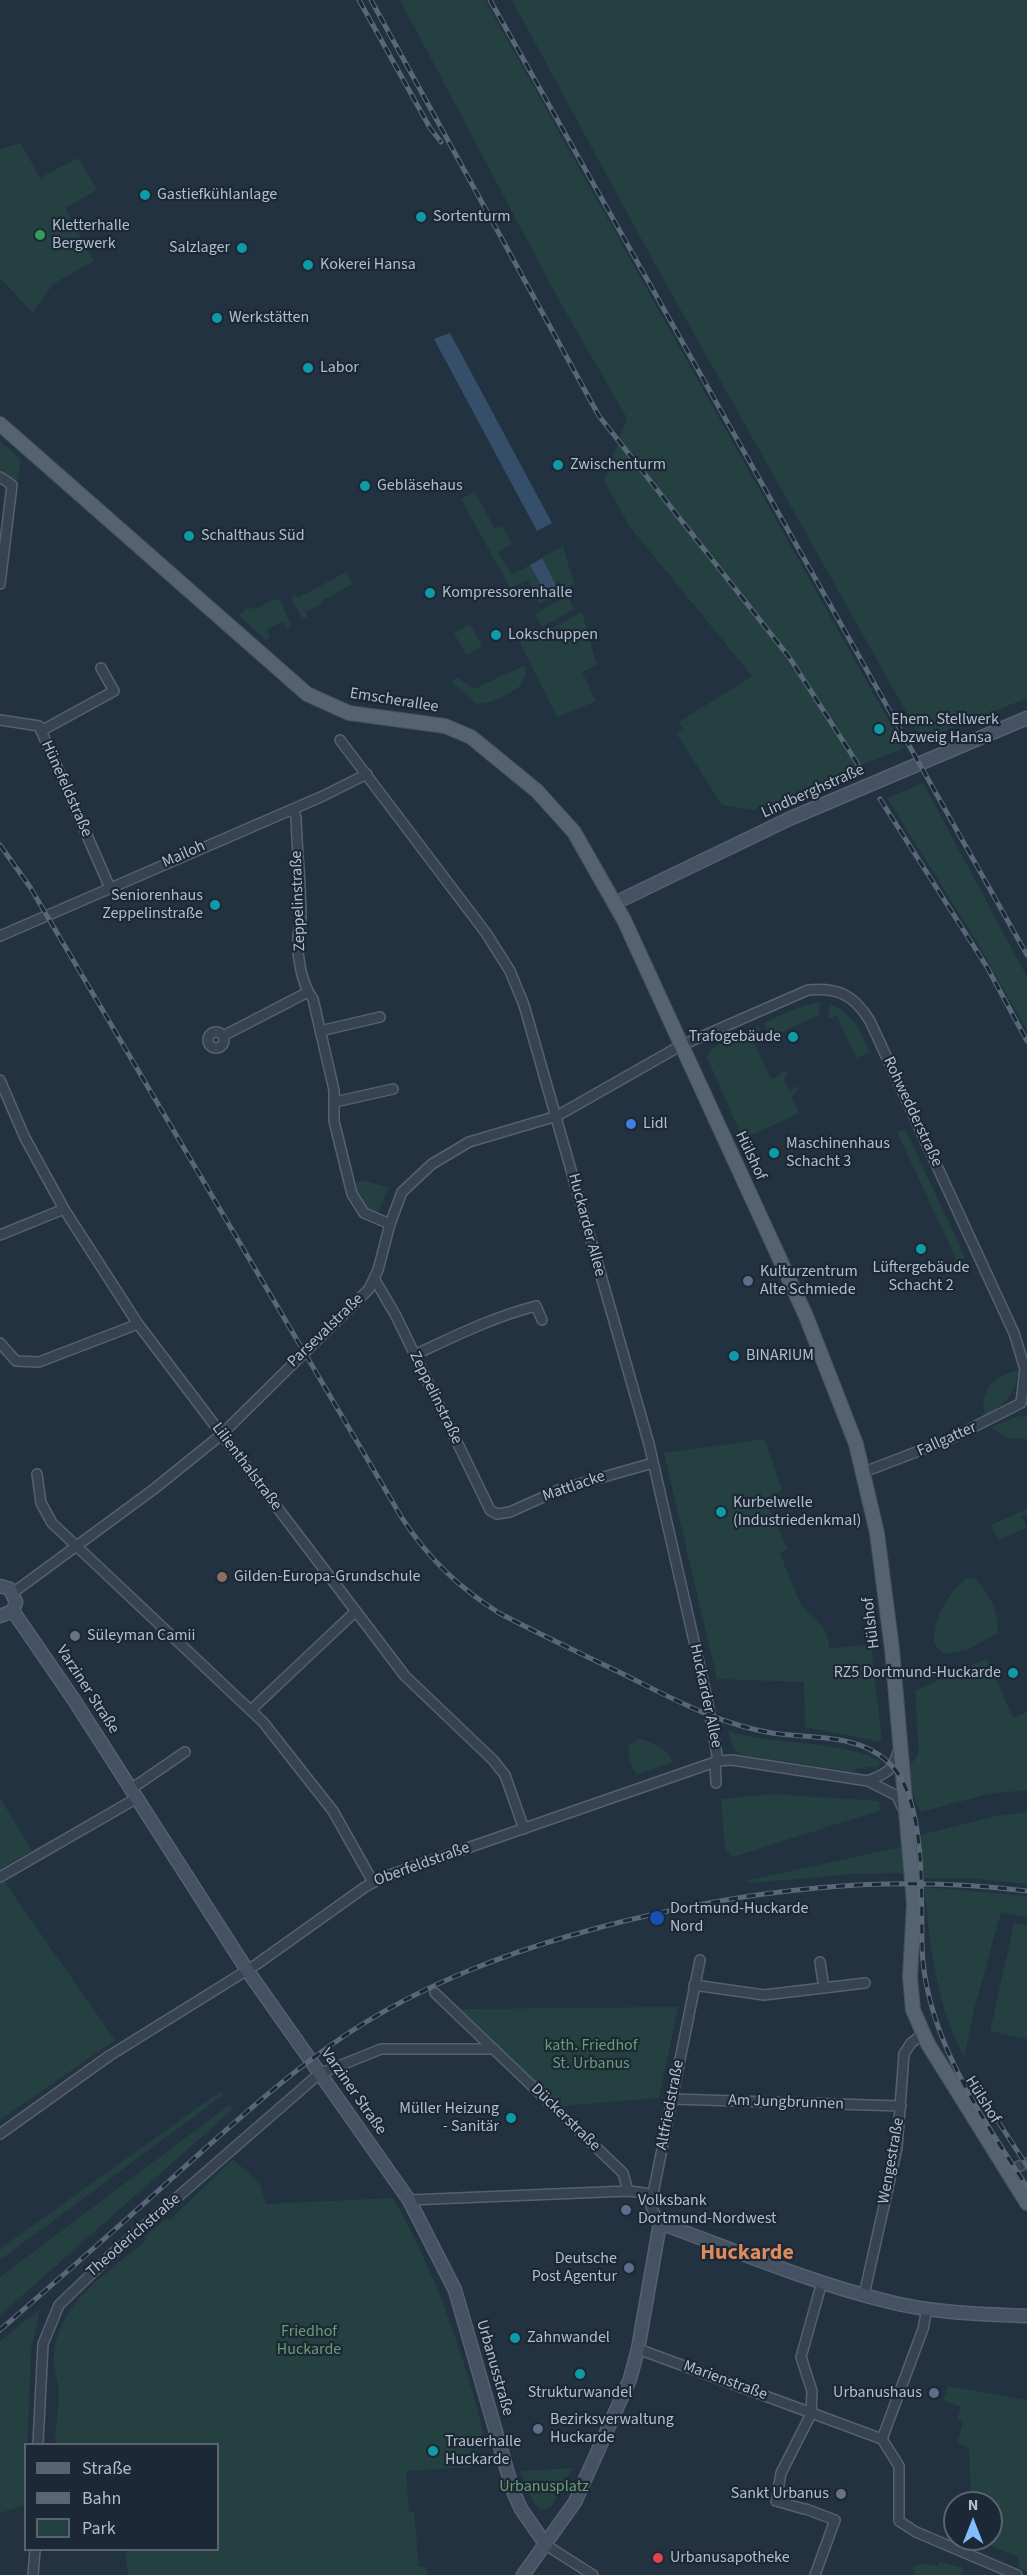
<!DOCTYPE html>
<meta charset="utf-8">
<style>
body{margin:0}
#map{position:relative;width:1027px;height:2575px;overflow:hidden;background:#233241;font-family:"Source Sans 3",sans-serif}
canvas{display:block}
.legend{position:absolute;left:24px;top:2443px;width:195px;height:108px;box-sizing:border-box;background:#1c2835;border:2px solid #586471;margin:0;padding:8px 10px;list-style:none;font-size:18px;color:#b3becb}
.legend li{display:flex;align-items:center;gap:12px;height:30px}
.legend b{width:30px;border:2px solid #586471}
.north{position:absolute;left:943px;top:2491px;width:60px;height:60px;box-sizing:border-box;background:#1c2835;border:2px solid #586471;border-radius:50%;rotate:0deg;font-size:16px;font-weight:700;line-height:24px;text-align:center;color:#b3becb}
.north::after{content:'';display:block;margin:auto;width:21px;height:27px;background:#84bdff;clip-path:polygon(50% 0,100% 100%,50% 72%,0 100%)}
</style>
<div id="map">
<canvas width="1027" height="2575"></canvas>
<ul class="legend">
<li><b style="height:8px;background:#556270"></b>Straße</li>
<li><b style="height:8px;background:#596878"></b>Bahn</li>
<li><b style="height:16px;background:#254041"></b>Park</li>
</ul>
<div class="north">N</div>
</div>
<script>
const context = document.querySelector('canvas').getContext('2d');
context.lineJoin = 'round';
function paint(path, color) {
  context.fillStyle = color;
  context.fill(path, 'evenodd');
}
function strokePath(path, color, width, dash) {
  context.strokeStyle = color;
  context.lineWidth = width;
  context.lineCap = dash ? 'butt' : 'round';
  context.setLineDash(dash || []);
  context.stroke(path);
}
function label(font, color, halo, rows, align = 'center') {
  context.font = font + ' "Source Sans 3",sans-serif';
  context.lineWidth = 4.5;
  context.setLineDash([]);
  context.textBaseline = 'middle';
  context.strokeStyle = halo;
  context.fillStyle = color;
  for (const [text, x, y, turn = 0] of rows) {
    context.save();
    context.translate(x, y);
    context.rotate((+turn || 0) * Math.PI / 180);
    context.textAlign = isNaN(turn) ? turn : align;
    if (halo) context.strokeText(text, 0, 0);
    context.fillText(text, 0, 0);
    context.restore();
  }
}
paint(new Path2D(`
 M400,0h85l419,748 -42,17 -36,20 -73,25 -31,-5 -46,-72 8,-3 -5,-8 73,-46 -122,-149 -26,-46 23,-63 -67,-116z
 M512,0h515v698l-105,42 -271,-483z
 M21,143l19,35 38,-20 19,32 -32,18 29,53 -41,23 -20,29 -33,-35v-129z
 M0,441l21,18 -3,20 -3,1 -15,-9z
 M475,492l20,37 7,-3 10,18 -14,8 14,23 18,-10 18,34 -9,5 -11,-24 -18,8 -49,-89z
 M563,546l11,38 -10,6 -4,-8 -5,2 -13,-26z
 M346,572l7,12 -32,17 1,3 -16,8 2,5 -6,1 -11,-20 5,-3 2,3z
 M567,596l7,13 -32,18 -7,-13z
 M274,599l6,2 11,23 -4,5 -5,-7 -16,8 4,8 -4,2 -27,-24 6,-7 13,-1z
 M582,612l15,53 -15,7 14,29 -39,16 -39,-79 7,-2 3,5z
 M470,624l12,22 -16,9 -12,-22z
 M525,665l1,10 -6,11c-14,10 -26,16 -43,18l-26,-23 7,-3 16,11z
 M923,783l104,194v54l-47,-84 -93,-149z
 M815,1003h6l-2,12 -48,22 -7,-14 33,-15z
 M830,1005c22,7 31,27 40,47l-14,6 -19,-42 -10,3z
 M759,1026l2,9 -6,10 16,34 10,-5 -1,-3 9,1 -5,8 6,13 5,-7 3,2 -6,9 7,16 -56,26 -36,-82 7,-10z
 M905,1129l60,128 -8,4 -60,-129z
 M363,1180l26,8 -11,24c-16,-3 -20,-14 -24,-28z
 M1018,1371c-1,22 -15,34 -32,46 -9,-24 8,-43 32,-46z
 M1019,1416l8,1v22l-21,-1 -15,-11z
 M765,1439l17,51 -17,9 23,50 -8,4c6,16 12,33 20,49 10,20 27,16 29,46l42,-3 11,97 -77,-15 -1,-45 -87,-3 -53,-226z
 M1027,1509v5l-6,2 6,12 -29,12 -7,-15z
 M968,1578l8,1c15,18 22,31 22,54l-31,17 -23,4 -10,-10c-1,-25 13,-52 34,-66z
 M987,1658l26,60 14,-6v78l-38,4 -69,18 -10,-29v-17l9,-13 -4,-62z
 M728,1731c39,14 129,10 154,32l-5,4 -21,1 -1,4 -110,-17 -11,-5z
 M639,1739c13,3 31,10 33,23l-35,13 -7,-12 -2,-17z
 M772,1794l106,7 3,9 -148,47 -8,-9 -4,-49z
 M0,1798l32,53 -32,18z
 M1027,1812v72l-60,-6h-44l-2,-43 75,-19z
 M901,1847l3,26 -51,1 -102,9 -6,-2z
 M3,1880l112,160 -115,80v-238z
 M924,1887l103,9v21l-26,-5 -26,94 -11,51c-29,-55 -33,-108 -40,-170z
 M1014,1923l13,3v113l-37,-8z
 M678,2007l-19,91 -98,8 -100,-97z
 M221,2091l2,4 -223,165v-11z
 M229,2105l3,5 -232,205v-38z
 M233,2159l27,25 6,20 127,-6c42,73 69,151 90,233v8l-12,6 1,22 -66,4 3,41h5l5,55h8l1,8h-300l-3,-25h93v-106h-163c1,-19 5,-41 3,-60 -2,-11 -5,-19 -4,-31 5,-51 56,-82 91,-112v-5l20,-17 5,1z
 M40,2309l-9,42 -6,154 -25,8v-172z
 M948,2386l79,14v171l-8,-3 -1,-11 -31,-13 -2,-5h6v-36l-20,-1 -2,-54 -12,-5 6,-21 -6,-2 4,-13 -18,-7z
 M573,2468l-22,39 -11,3 -8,-11 -12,-28z
 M939,2562l24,6 -2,7h-48l2,-1 -2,-7 10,-4 15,3z`), '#254041');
paint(new Path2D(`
 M450,333l102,190 -15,8 -103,-192z
 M542,558l18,35 -12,6 -18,-34z`), '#354e69');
const street = new Path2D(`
 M0,477l12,8 -12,99
 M0,720l39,6 71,162
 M41,731l73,-40 -13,-23
 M340,740l146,193 24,38 14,34 125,439 58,254 11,63
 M293,810l3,7c1,34 5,68 5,102 0,6 -3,12 -3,18 -1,19 3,46 15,62l21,91v31l18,73 12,19 26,11
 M0,936l323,-140 44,-22
 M320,1031l60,-14
 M208 1040a8 8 0 1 1 16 0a8 8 0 1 1-16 0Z
 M223,1036l85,-44
 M0,1080l25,58 39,71 74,115 267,352 88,84 12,15 19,54
 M335,1102l58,-13
 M0,1235l64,-26
 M375,1280l21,36 94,194 7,4 13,-2 51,-23 92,-26
 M0,1343l16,18 23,1 99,-38
 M414,1355c41,-19 79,-38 122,-49l6,14
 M864,1472l86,-33 71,-36
 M37,1474l4,29 11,20 211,199 70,89 40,71
 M14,1592l140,-103 67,-54 148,-146 9,-19 12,-46 12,-32 30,-28 37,-22 88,-26 123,-70 128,-56c30,-3 46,5 62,31l144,312 11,36 -4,34
 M251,1710l105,-99
 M715,1762l1,21
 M868,1781c18,-8 24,-9 30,-29
 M131,1789l54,-37
 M0,1877l137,-79
 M820,1962l4,26
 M694,1985l70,10 101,-12
 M435,1993l188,180 5,18
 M672,2099l229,7
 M0,2134l109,-78 148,-92 108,-77 19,-10 334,-116 14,-1 136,21 29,15 7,15
 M1007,2171l20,-8
 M409,2200l219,-9 25,3
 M660,2223l-9,-16 2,-13 47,-234
 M864,2295l33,-147 7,-94 7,-11 12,-9
 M638,2349l244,90
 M882,2439l17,27v55l17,11 101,43
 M882,2439l41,-110 4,-20
 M38,2444l5,-100 16,-39 52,-50 208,-181 62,-25h113
 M804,2509l-28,-8 5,-28 30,-59 1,-23 -11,-34 21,-75
 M806,2509l29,11 -20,55
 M546,2545l47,30
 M33,2575l2,-25`);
const secondary = new Path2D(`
 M615,903l174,-84 238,-101
 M0,1586l10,3 6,13 -3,9 -13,5
 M13,1611l61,89 173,270 162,230 46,90 58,201 8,18 25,36
 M523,2575l52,-73 55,-123 8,-30 22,-126c74,27 149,59 226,78 46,12 93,13 141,15`);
const primary = new Path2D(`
 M0,424l307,270 42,19 96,13 26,11 66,54 37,41 50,88 182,396 50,128 21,89 15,116 22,255 -4,73 3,33 15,34 99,159`);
strokePath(street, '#55616e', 12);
strokePath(secondary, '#55616e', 15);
strokePath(primary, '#434f5c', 16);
strokePath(street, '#374350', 9);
strokePath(secondary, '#455264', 12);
strokePath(primary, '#556270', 14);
const rail = new Path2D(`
 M359,0l71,128 11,14
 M371,0l228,416 190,241 70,109
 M490,0l537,955
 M880,799l107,168 40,74
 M0,845l30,42 372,631c26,40 56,69 97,95 40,21 81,40 122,60 48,24 97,51 151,60 38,6 85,0 116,29 39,34 33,134 34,183 2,89 58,169 105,242
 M979,2092l48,74
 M0,2330c61,-53 121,-105 180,-159 54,-48 107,-97 167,-137 79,-52 167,-84 258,-108 139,-36 278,-53 422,-35`);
strokePath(rail, '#596878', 5);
strokePath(rail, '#1c2835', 3, [9]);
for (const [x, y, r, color] of [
 [145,195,6,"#0f9aa8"],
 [421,217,6,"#0f9aa8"],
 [40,235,6,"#2e9e5b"],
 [242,248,6,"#0f9aa8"],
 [308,265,6,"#0f9aa8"],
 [217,318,6,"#0f9aa8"],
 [308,368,6,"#0f9aa8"],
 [558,465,6,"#0f9aa8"],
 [365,486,6,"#0f9aa8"],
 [189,536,6,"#0f9aa8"],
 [430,593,6,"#0f9aa8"],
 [496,635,6,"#0f9aa8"],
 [879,729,6,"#0f9aa8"],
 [215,905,6,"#0f9aa8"],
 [793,1037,6,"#0f9aa8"],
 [631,1124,6,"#3f7fe0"],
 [774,1153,6,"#0f9aa8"],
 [921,1249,6,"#0f9aa8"],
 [748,1281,6,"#5c6f8a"],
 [734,1356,6,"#0f9aa8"],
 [721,1512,6,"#0f9aa8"],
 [222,1577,6,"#8d6e63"],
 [75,1636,6,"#6b7280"],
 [1013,1673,6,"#0f9aa8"],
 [657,1918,8,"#1a4fb4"],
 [511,2118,6,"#0f9aa8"],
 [626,2210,6,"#5c6f8a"],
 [629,2268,6,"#5c6f8a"],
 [515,2338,6,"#0f9aa8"],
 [580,2374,6,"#0f9aa8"],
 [934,2393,6,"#5c6f8a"],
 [538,2429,6,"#5c6f8a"],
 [433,2451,6,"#0f9aa8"],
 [841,2494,6,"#6b7280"],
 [658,2558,6,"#e0444e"]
]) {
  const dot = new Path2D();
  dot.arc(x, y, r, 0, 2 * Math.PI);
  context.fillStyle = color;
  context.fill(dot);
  strokePath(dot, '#1c2835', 2);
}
label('16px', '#b3becb', '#1c2835', [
 ["Gastiefkühlanlage",157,195],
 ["Sortenturm",433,217],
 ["Kletterhalle",52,226],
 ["Bergwerk",52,244],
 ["Salzlager",230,248,"right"],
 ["Kokerei Hansa",320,265],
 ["Werkstätten",229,318],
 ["Labor",320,368],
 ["Zwischenturm",570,465],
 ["Gebläsehaus",377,486],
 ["Schalthaus Süd",201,536],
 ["Kompressorenhalle",442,593],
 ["Lokschuppen",508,635],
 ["Ehem. Stellwerk",891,720],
 ["Abzweig Hansa",891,738],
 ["Seniorenhaus",203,896,"right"],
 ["Zeppelinstraße",203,914,"right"],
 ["Trafogebäude",781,1037,"right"],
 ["Lidl",643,1124],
 ["Maschinenhaus",786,1144],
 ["Schacht 3",786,1162],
 ["Lüftergebäude",921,1268,"center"],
 ["Schacht 2",921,1286,"center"],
 ["Kulturzentrum",760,1272],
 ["Alte Schmiede",760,1290],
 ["BINARIUM",746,1356],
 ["Kurbelwelle",733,1503],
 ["(Industriedenkmal)",733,1521],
 ["Gilden-Europa-Grundschule",234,1577],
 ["Süleyman Camii",87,1636],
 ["RZ5 Dortmund-Huckarde",1001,1673,"right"],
 ["Dortmund-Huckarde",670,1909],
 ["Nord",670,1927],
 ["Müller Heizung",499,2109,"right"],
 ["- Sanitär",499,2127,"right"],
 ["Volksbank",638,2201],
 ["Dortmund-Nordwest",638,2219],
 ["Deutsche",617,2259,"right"],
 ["Post Agentur",617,2277,"right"],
 ["Zahnwandel",527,2338],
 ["Strukturwandel",580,2393,"center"],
 ["Urbanushaus",922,2393,"right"],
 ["Bezirksverwaltung",550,2420],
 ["Huckarde",550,2438],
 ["Trauerhalle",445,2442],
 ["Huckarde",445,2460],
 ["Sankt Urbanus",829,2494,"right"],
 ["Urbanusapotheke",670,2558]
], 'left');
label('16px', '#b3becb', '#1c2835', [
 ["Emscherallee",394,701,9],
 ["Hünefeldstraße",66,789,66],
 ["Lindberghstraße",813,792,-24],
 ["Mailoh",184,855,-24],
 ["Zeppelinstraße",299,901,-92],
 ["Rohwedderstraße",912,1112,65],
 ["Hülshof",750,1156,65],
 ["Huckarder Allee",586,1225,75],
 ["Parsevalstraße",326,1331,-44],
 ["Zeppelinstraße",435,1398,64],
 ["Fallgatter",947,1440,-24],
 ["Lilienthalstraße",246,1467,53],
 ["Mattlacke",574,1487,-19],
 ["Hülshof",872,1623,-97],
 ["Varziner Straße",87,1690,57],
 ["Huckarder Allee",705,1696,78],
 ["Oberfeldstraße",422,1865,-20],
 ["Varziner Straße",353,2092,55],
 ["Hülshof",982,2100,58],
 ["Am Jungbrunnen",786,2103,2],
 ["Altfriedstraße",671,2105,-79],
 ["Dückerstraße",565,2118,44],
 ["Wengestraße",892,2161,-80],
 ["Theoderichstraße",134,2236,-41],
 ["Urbanusstraße",494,2368,74],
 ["Marienstraße",725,2381,20]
]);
label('16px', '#689e71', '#1c2835', [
 ["kath. Friedhof",591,2046],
 ["St. Urbanus",591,2064],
 ["Friedhof",309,2332],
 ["Huckarde",309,2350],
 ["Urbanusplatz",544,2487]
]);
label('bold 22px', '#dd8a5c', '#1c2835', [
 ["Huckarde",747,2254]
]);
</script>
